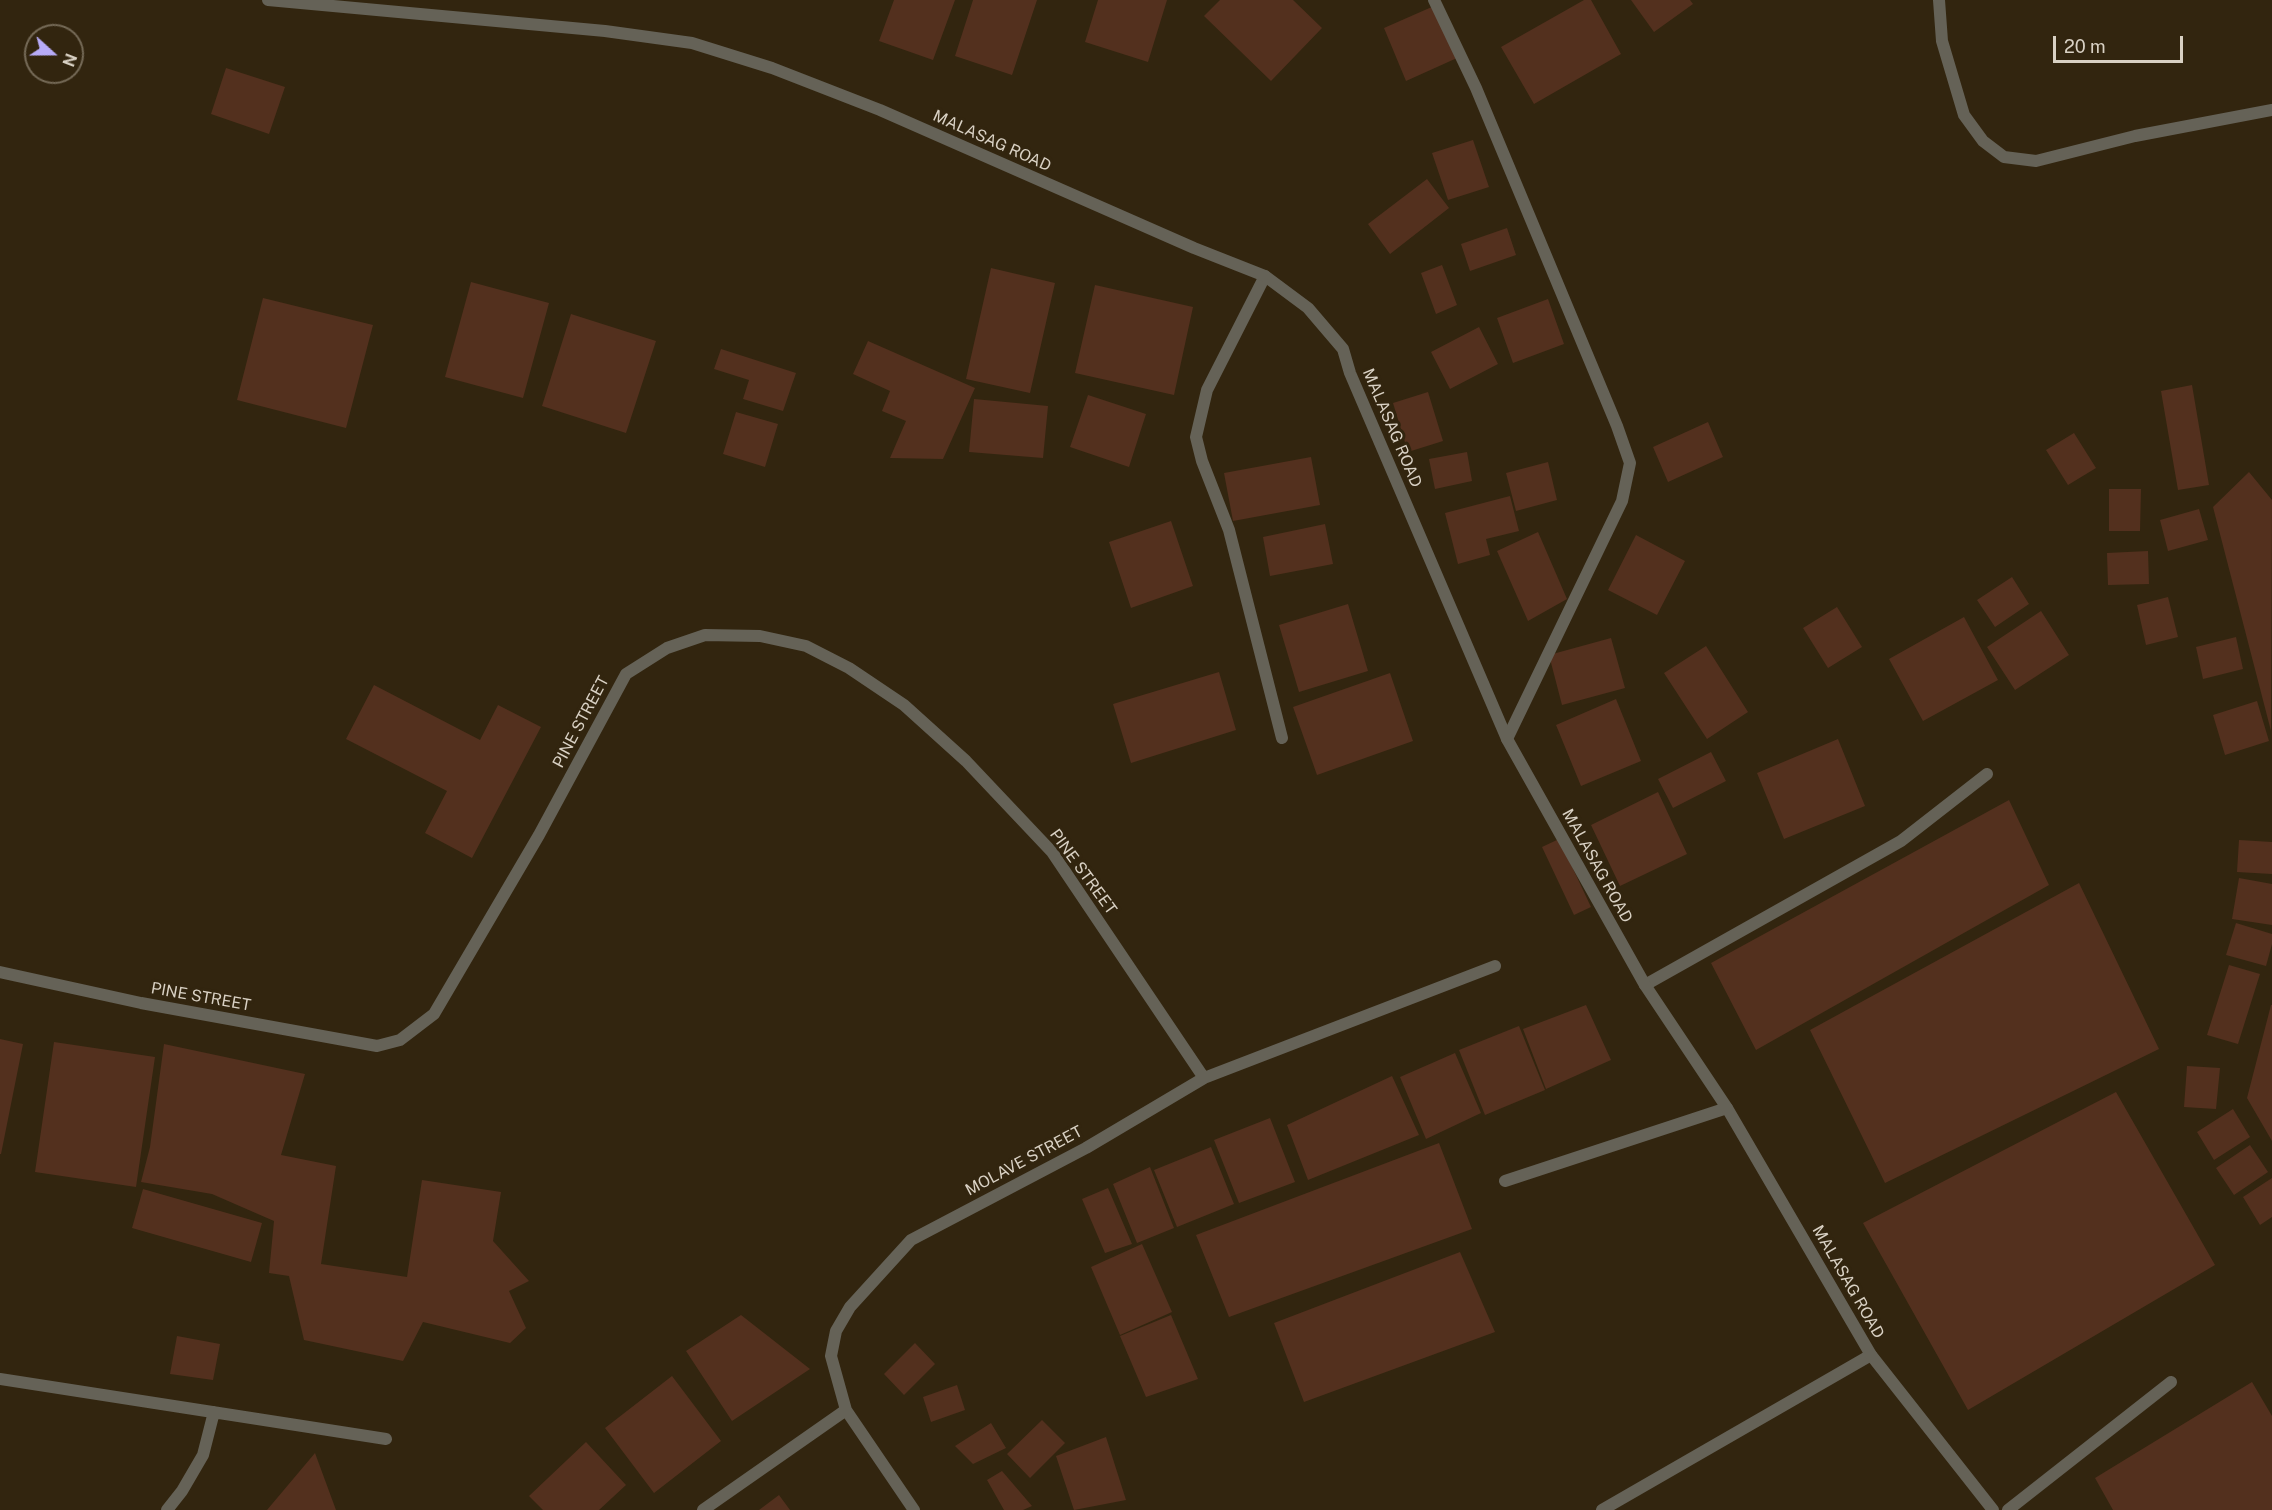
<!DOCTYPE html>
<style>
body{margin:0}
#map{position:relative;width:2272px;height:1510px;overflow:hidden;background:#32250f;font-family:"Public Sans",sans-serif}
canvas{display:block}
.north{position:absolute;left:24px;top:24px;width:60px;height:60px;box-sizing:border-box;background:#32250f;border:2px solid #756a57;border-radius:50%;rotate:111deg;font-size:16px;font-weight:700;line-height:24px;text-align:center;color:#d9d1c4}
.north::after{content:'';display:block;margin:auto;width:21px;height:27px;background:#b7abf8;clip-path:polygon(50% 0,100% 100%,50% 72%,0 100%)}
.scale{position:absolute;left:2053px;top:36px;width:130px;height:27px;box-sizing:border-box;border:3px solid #d9d1c4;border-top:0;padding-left:8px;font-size:18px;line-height:21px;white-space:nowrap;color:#d9d1c4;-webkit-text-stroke:4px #32250f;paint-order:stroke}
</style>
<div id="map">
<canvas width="2272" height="1510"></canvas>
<div class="north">N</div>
<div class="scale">20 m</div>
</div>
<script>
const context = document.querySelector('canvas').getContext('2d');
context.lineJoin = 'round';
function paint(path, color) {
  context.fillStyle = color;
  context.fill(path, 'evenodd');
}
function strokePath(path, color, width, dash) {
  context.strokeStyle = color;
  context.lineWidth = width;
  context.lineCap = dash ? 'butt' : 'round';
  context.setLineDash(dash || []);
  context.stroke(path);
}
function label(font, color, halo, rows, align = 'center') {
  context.font = font + ' "Public Sans",sans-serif';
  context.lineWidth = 6;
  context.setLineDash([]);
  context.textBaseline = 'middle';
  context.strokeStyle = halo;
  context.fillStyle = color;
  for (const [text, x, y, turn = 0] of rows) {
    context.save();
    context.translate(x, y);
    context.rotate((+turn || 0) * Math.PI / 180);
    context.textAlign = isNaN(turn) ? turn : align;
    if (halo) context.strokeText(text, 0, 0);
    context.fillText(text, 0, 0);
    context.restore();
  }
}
paint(new Path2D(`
 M894,0h61l-22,60 -54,-19z
 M973,0h64l-25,75 -57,-19z
 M1098,0h69l-19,62 -63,-20z
 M1220,0h73l29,28 -51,53 -67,-65z
 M1584,0h7l30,54 -87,50 -33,-57z
 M1631,0h59l3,4 -39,28z
 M1434,6l23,52 -51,23 -22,-53z
 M226,68l59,19 -16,47 -58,-20z
 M1473,140l16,47 -41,13 -16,-47z
 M1427,179l22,29 -59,46 -22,-30z
 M1507,228l9,27 -46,16 -9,-27z
 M1442,265l15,40 -21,9 -15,-41z
 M991,268l64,15 -25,110 -64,-14z
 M471,282l78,21 -26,95 -78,-21z
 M1095,285l98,22 -19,88 -99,-22z
 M263,298l110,27 -27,103 -109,-28z
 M1548,299l16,45 -51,19 -16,-45z
 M571,314l85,27 -30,92 -84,-27z
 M1479,327l19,37 -48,25 -19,-37z
 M868,341l107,47 -32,71 -53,-1 16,-37 -24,-10 8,-20 -37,-17z
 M721,349l75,24 -13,38 -40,-12 6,-19 -35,-11z
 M2192,385l17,100 -31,5 -17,-99z
 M1428,392l15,49 -35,11 -15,-49z
 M1088,395l58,19 -17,53 -59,-20z
 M974,399l74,7 -5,52 -74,-6z
 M736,412l42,12 -13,43 -42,-13z
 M1708,422l15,35 -55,25 -15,-35z
 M2074,433l22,35 -28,17 -22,-35z
 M1467,452l5,29 -37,8 -6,-30z
 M1311,457l9,48 -87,16 -9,-48z
 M1548,462l9,38 -41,11 -10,-38z
 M2249,472l23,28 -1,231 -58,-224z
 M2109,489h32l-1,42h-31z
 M1510,496l9,35 -33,8 4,16 -32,9 -13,-51z
 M2199,509l9,31 -40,11 -8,-31z
 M1171,521l22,65 -62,22 -22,-66z
 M1325,524l8,40 -63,12 -7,-39z
 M1538,532l29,67 -39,22 -31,-70z
 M1636,535l49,26 -28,54 -49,-25z
 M2148,551l1,33 -41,1 -1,-32z
 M2012,577l17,27 -34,23 -18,-27z
 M2168,597l10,40 -32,8 -9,-40z
 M1348,604l20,67 -69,21 -20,-67z
 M1837,607l25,40 -34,21 -25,-40z
 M2041,611l28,44 -54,35 -28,-43z
 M1964,617l34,63 -75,41 -34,-62z
 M2236,637l7,32 -40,10 -7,-32z
 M1611,638l14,50 -63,17 -13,-50z
 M1706,646l42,66 -41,27 -43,-66z
 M1219,672l17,58 -105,33 -18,-59z
 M1390,673l23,68 -96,34 -24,-68z
 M374,685l106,55 18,-35 43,22 -69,131 -47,-25 22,-42 -101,-52z
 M1616,699l25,62 -60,25 -25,-61z
 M2257,701l12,40 -44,14 -12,-40z
 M1838,739l27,67 -81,33 -27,-66z
 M1711,752l15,29 -53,27 -15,-29z
 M1658,792l29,62 -67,32 -29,-61z
 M2009,800l40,85 -293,165 -45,-87z
 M1559,839l32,68 -17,8 -32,-68z
 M2239,840l33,2v32l-35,-2z
 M2239,878l33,6v41l-40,-6z
 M2079,883l80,166 -274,134 -75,-153z
 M2236,923l36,11v10l-6,22 -40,-11z
 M2229,965l31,9 -22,70 -31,-9z
 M1586,1005l25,55 -65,29 -23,-60z
 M2271,1005h1v136l-25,-43z
 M1519,1026l26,64 -60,25 -26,-65z
 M0,1039l23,5 -22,110h-1z
 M54,1042l101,15 -19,130 -101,-15z
 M164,1044l141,30 -24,81 55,11 -15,98 86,13 15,-97 79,12 -8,49 36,40 -20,10 17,37 -16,15 -87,-21 -20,39 -99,-21 -15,-64 -20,-3 5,-52 -62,-27 -71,-12 9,-35z
 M1455,1053l26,60 -55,26 -26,-62z
 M2187,1066l33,2 -4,41 -32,-2z
 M1392,1076l27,59 -111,45 -21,-55z
 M2116,1092l99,173 -247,145 -105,-187z
 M2233,1109l17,28 -36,23 -17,-28z
 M1270,1118l25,64 -56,21 -25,-63z
 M1439,1143l33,86 -243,88 -33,-82z
 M2250,1145l18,27 -34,23 -18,-27z
 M1211,1147l23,57 -57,23 -23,-57z
 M1150,1167l24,61 -37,15 -24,-59z
 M2272,1178v39l-12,8 -17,-28z
 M1108,1188l24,56 -27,9 -23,-54z
 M143,1189l119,34 -11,39 -119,-34z
 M1142,1244l30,68 -52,23 -29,-68z
 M1460,1252l35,80 -191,70 -30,-79z
 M741,1315l69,54 -78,52 -46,-70z
 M1171,1315l27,64 -52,18 -26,-61z
 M177,1336l43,8 -7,36 -43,-6z
 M915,1343l20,21 -31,31 -20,-21z
 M672,1376l49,65 -67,52 -49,-65z
 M2252,1382l20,34v94h-159l-18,-32z
 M957,1385l8,25 -34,12 -8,-25z
 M1042,1420l23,23 -35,35 -23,-24z
 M991,1423l15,25 -33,16 -18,-18z
 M1106,1437l20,63 -52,10 -18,-54z
 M586,1442l40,43 -27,25h-56l-14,-14z
 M315,1453l21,57h-69z
 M1002,1471l30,35 -9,4h-19l-17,-30z
 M779,1495l11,15h-31z`), '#53301e');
strokePath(new Path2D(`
 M1939,0l3,41 22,74 19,26 21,16 32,4 99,-25 137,-26
 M1505,1181l222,-73
 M2008,1510l163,-128`), '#656257', 12);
strokePath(new Path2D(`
 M1434,0l42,88 141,338 13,37 -8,38 -115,238
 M1265,276l-58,114 -11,47 6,24 27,69 53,208
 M0,972l141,31 236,43 23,-6 34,-26 105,-179 87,-161 41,-26 38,-13 55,1 46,10 43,22 55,37 62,56 86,91 152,226
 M1645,985l256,-144 86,-67
 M0,1379l386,60
 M846,1410l68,100
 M167,1510l15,-19 21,-36 11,-43
 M703,1510l143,-100 -15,-54 5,-25 14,-24 61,-67 175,-92 118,-70 291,-112
 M1602,1510l269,-155`), '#656257', 12);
strokePath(new Path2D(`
 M268,0l337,31 87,12 80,25 108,42 314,138 71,28 43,32 35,41 7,24 157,366 138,246 82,123 144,247 122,155`), '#656257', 12);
label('16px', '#d9d1c4', '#32250f', [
 ["MALASAG ROAD",992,141,24],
 ["MALASAG ROAD",1392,428,67],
 ["PINE STREET",581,722,-62],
 ["MALASAG ROAD",1597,866,61],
 ["PINE STREET",1083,872,54],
 ["PINE STREET",201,997,10],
 ["MOLAVE STREET",1024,1161,-28],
 ["MALASAG ROAD",1848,1282,60]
]);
</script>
